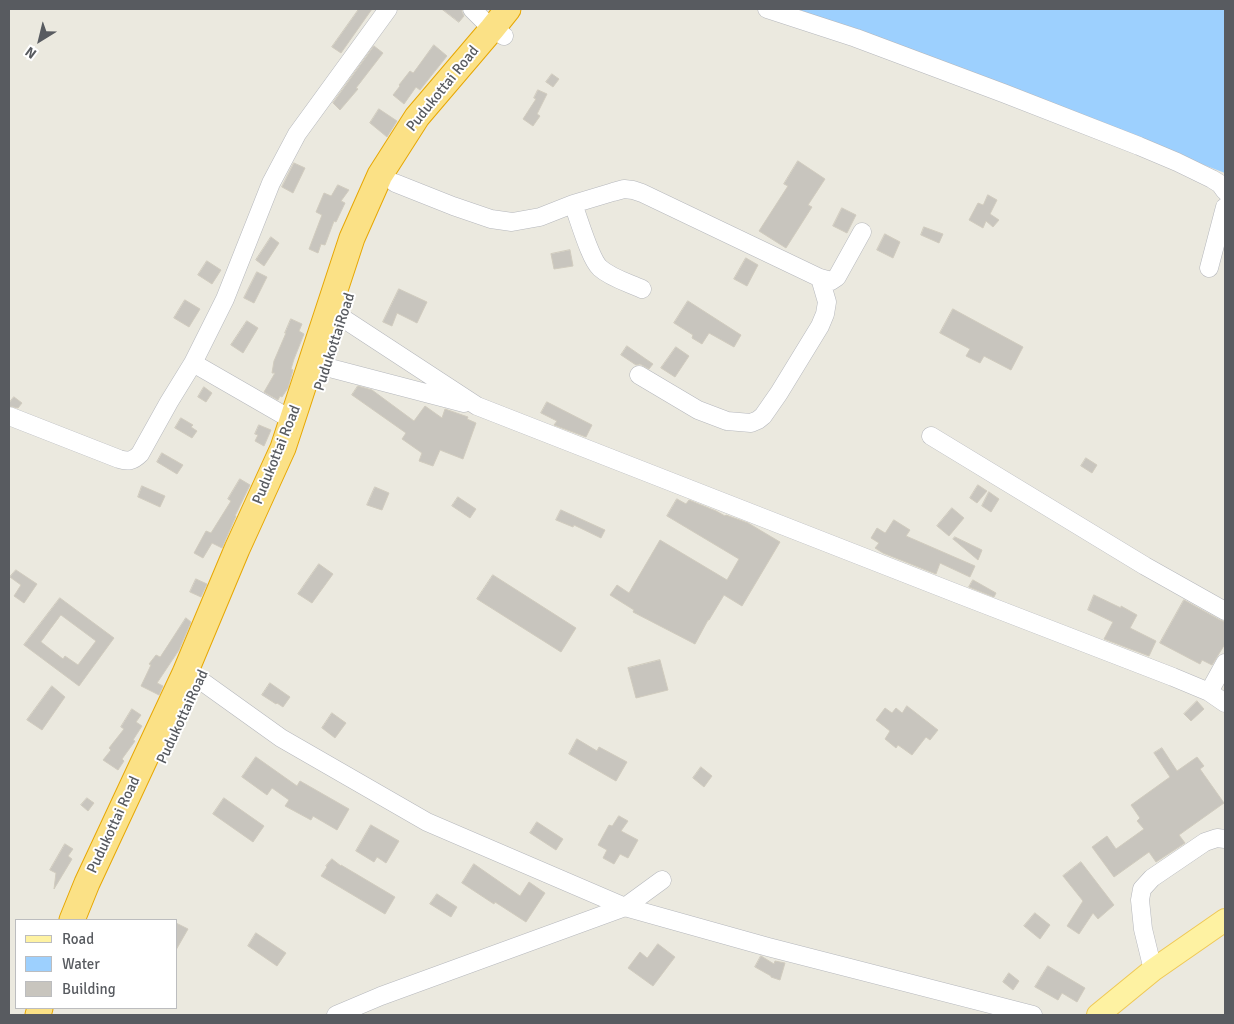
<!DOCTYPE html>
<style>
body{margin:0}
#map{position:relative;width:1234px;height:1024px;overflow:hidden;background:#ebe9df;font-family:Signika,sans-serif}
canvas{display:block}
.frame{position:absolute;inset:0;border:10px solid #585b60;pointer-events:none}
.legend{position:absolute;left:15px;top:919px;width:162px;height:90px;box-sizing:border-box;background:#fff;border:1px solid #bcbdbf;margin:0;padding:6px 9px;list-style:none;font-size:15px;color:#585b60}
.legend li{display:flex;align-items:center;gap:10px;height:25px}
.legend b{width:25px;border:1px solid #bcbdbf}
.north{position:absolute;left:15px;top:15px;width:50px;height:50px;-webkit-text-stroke:4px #fff;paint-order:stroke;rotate:216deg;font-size:14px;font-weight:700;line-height:20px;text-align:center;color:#585b60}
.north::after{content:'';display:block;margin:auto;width:18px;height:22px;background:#585b60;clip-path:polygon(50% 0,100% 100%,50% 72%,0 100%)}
</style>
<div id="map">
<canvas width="1234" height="1024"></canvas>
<div class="frame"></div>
<ul class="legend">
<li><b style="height:6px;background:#fef2a2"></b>Road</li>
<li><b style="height:14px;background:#9dd0fe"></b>Water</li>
<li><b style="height:14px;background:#c8c5be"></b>Building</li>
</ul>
<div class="north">N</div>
</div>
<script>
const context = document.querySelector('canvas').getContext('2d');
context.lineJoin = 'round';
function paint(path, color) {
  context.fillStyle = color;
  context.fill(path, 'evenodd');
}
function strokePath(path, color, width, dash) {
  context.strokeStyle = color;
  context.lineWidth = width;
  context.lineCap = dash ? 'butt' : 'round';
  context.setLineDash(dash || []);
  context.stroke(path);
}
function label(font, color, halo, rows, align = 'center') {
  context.font = font + ' Signika,sans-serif';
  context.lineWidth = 4;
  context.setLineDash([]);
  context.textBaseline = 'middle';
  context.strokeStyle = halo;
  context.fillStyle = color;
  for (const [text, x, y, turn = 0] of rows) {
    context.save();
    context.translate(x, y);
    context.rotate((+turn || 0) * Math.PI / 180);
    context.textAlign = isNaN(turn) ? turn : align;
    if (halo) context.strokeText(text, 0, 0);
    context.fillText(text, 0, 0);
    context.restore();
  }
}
paint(new Path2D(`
 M797,9h428v164z`), '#9dd0fe');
const building = new Path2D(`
 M359,9h13l-31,44 -9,-6z
 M442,9h20v3l2,4 -5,6z
 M434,45l13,11 -27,34 -4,-3 -12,17 -11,-9 7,-9 -1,-1 11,-14 3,2z
 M374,46l9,7 -27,35 2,1 -18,21 -7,-7z
 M552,74l7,5 -6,8 -7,-5z
 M538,90l9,4 -10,20 3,2 -7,10 -10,-7 13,-20 -2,-1z
 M379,109l18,12 -10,16 -17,-14z
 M798,161l27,18 -17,26 4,2 -26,41 -27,-17 29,-45 -4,-2z
 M294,163l11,5 -12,25 -11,-6z
 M338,185l11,5 -8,11 4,2 -9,19 -2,-1 -9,24 -4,-1 -3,9 -9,-4 13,-34 -6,-3 8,-19 7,3z
 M988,195l9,5 -7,14 9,6 -6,7 -7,-6 -3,7 -14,-8 9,-17 5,2z
 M842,208l14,7 -9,18 -14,-7z
 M924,227l19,7 -4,9 -18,-8z
 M885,234l15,8 -7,16 -16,-8z
 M271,237l8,6 -15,23 -8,-6z
 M570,250l3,16 -19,3 -3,-15z
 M746,258l12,7 -11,21 -13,-7z
 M207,261l14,9 -9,14 -14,-9z
 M257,272l10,5 -13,26 -10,-5z
 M399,289l28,13 -10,21 -20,-10 -5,13 -9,-4z
 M185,300l15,9 -11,18 -15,-9z
 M688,301l53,34 -7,12 -25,-14 -7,11 -10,-6 1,-3 -19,-12z
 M953,309l70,38 -12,23 -27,-14 -4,7 -14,-7 4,-7 -30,-16z
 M291,319l11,5 -3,7 5,3 -10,25 -3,10 2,1 -5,18 -6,9 -2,-1 -2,4 -14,-8 11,-19h-3l2,-12 12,-28h-1z
 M247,321l11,7 -15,25 -12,-8z
 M627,346l26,18 -4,5 -9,-5 -4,1 -15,-10z
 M676,347l13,9 -14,21 -14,-9z
 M358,386l14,4 42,31 11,-15 17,12 3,-9 23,8 -1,2 9,4 -13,36 -23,-9 -7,16 -14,-5 3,-8 -20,-14 4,-6 -54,-38z
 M204,387l8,6 -6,9 -8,-5z
 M14,397l8,6 -4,5 -9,-2v-3z
 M547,402l45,23 -6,12 -32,-12 3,-4 -16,-8z
 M181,418l12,7 -2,2 6,4 -5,7 -17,-10z
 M259,425l12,5 -7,16 -9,-5 3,-6 -3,-1z
 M162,453l21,12 -6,9 -20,-12z
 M1086,458l11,7 -5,8 -11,-7z
 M240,479l10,6 -15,31h1l-14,32 -10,-5 -9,15 -9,-5 12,-22 5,2 20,-32 -3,-2z
 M978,485l9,6 -10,12 -7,-5z
 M142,486l23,10 -5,11 -22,-10z
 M375,487l14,6 -7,17 -15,-5z
 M989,492l10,7 -8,13 -9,-6z
 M458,497l18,12 -6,9 -18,-12z
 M677,499l9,5 3,-4 27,11 9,5 1,-1 22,8 32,19 -38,64 -18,-11 -15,25h-1l-13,24 -62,-32 1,-2 -24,-15 7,-10 12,8 31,-53 67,40 12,-21 -72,-43z
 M952,508l12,10 -15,18 -12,-10z
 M561,510l44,20 -4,8 -27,-13 -1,2 -17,-7z
 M894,520l16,10 -4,6 69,30 -5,11 -30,-14 -4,11 -53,-21 -8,-5 4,-5 -8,-5 6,-10 8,5z
 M955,537l27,13 -4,10 -25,-21z
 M319,564l14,10 -21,29 -14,-9z
 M16,570l21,14 -13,19 -10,-7 7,-11 -11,-8z
 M493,575l83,53 -15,24 -84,-53z
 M196,579l11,5 -6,13 -11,-5z
 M973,580l23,13 -2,4 -25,-10z
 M1094,595l27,13v-2l16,9 -7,13 26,13 -7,15 -45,-17 9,-17 -25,-12z
 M60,598l54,40 -35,48 -55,-41zM61,615l35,26 -18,24 -13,-9 -2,3 -22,-17z
 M1184,600l36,20 5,2v22l-13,21 -10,-5 -2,4 -40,-21z
 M186,618l5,4 -12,28 -22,33 6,3 -4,9 -18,-9 10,-21 -2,-1 7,-9 4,2z
 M660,660l8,30 -32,8 -8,-30z
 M270,683l20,14 -7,10 -6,-4 -1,1 -14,-9z
 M52,686l13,11 -23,33 -15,-10z
 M1197,701l7,8 -13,12 -7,-7z
 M907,706l31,24 -8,10 -4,-3 -14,18 -14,-10 -2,3 -11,-9 5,-8 -14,-11 9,-12 7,5 4,-5 6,5z
 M132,709l9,6 -5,7 6,4 -9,14 2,1 -13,18 2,2 -6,9 -15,-10 8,-10 -2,-2 15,-19 -3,-2z
 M332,713l14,10 -11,15 -13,-10z
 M577,739l20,12 2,-4 28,15 -11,19 -47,-27z
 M1162,748l15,23 20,-14 7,9 -4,3 24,34 -45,32 6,8 -29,19 -7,-10 -35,25 -22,-30 15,-11 9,13 28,-20 -7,-8 3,-3 -9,-13 39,-28 -16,-24z
 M256,757l41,29 3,-5 49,28 -12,21 -24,-14 -2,4 -26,-14 4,-6 -17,-12 -5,7 -25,-18z
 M701,767l11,9 -8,11 -11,-9z
 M87,798l7,5 -6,8 -7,-6z
 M224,798l40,28 -11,16 -40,-28z
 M619,816l9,5 -7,10 17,9 -10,18 -8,-4 -6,10 -11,-6 4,-8 -9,-5 11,-20 3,1z
 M537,822l26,17 -7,11 -26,-17z
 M371,825l28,16 -13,22 -9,-6 -3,5 -18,-11z
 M65,844l8,5 -5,7 4,3 -18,30 2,-16 -6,-3z
 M332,859l9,7v-1l54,32 -10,17 -64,-38 6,-9 -1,-1z
 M1081,862l33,43 -16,14 -5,-6 -14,21 -12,-8 16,-25 -20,-25z
 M474,864l46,32 9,-14 16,11 -19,29 -31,-20 -1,2 -32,-21z
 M437,894l20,13 -6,10 -21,-13z
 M1035,913l15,12 -10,14 -16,-13z
 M176,923l12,6 -12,21z
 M256,933l30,20 -9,13 -29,-20z
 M658,944l17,13 -22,29 -25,-18 12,-16 7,6z
 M761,956l13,8 1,-3 10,2 -5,17 -9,-3v-1l-16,-9z
 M1048,966l37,22 -8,14 -15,-9 -4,7 -23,-13z
 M1009,973l10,8 -6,9 -10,-8z`);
paint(building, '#c8c5be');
strokePath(building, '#d0cbbe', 1);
const minor = new Path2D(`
 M472,9l20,20 12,7
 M767,9l89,29 147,55 136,53 38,16 35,17 8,5 5,7
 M395,183l58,23 38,13 21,3 28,-5 33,-13 40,-12 11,-3 9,1 9,3 178,85 11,3 6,-4 25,-45
 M573,204c6,15 17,55 27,64 11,10 29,15 42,21
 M1209,268l16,-61
 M341,317l136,89 481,188 215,83 36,15 16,11
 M193,363l99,57
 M326,367l138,36
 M639,375l59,35 29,11 24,2 7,-3 5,-4 16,-23 41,-67 5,-12 2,-12 -7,-24
 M9,416l110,43c9,3 14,2 21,-5l29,-52 24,-39 32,-64 46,-116 26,-49 91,-125
 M931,436l214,130 80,45
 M185,673l15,7 81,58 146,84 198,85 143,40 265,68
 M1209,692l16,-29
 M1153,970l-10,-41 -3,-29 2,-11 10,-11 53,-36 12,-4 8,1
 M336,1015l45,-19 244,-89 37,-27`);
const major = new Path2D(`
 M1098,1015l55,-45 72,-50`);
const highway = new Path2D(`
 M72,920l15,-37 98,-210 52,-124 46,-101 69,-210 28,-63 37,-58 75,-88 16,-20
 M38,1015l2,-7`);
strokePath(minor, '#b5b7bc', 19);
strokePath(major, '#efc855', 24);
strokePath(highway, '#e7a703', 27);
strokePath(minor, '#fff', 18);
strokePath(major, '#fef2a2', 22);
strokePath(highway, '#fbe186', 25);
label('15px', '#585b60', '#fff', [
 ["Pudukottai Road",443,89,-51],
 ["PudukottaiRoad",335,342,-72],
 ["Pudukottai Road",277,455,-68],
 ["PudukottaiRoad",183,717,-65],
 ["Pudukottai Road",114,825,-65]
]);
</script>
